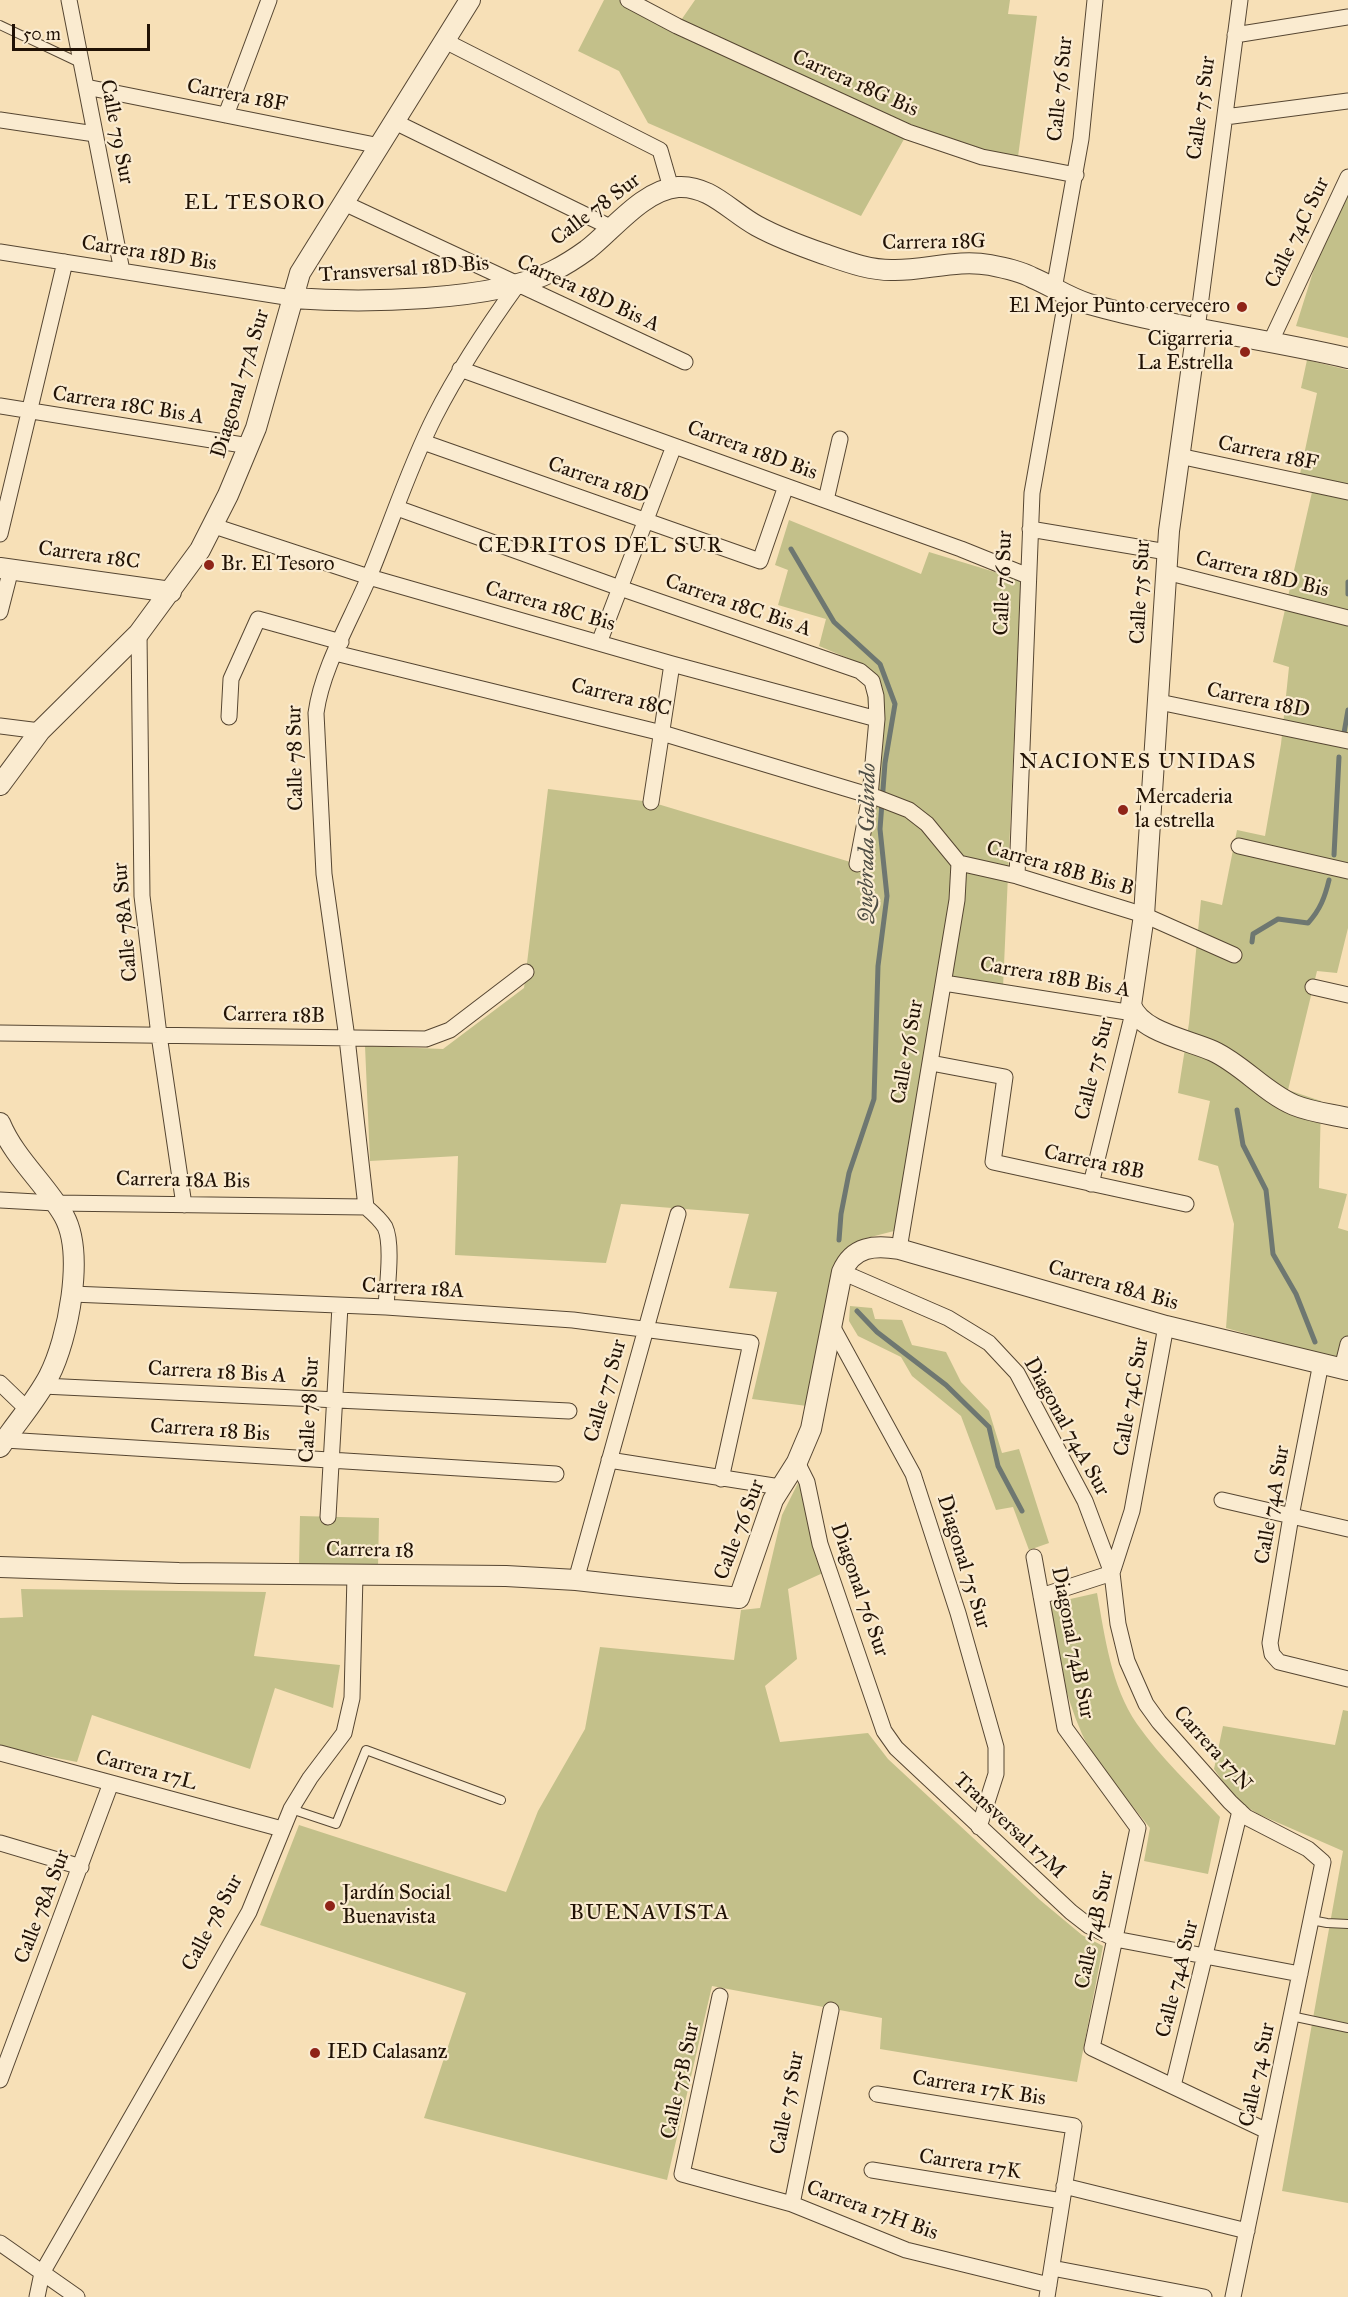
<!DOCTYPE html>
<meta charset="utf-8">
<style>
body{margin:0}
#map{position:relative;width:1348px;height:2297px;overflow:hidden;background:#f7e0b7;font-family:"IM FELL Great Primer",serif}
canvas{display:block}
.scale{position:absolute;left:12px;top:24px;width:138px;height:27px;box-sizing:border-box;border:3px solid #211205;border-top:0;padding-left:8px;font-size:18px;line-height:21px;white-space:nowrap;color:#211205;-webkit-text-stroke:4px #faebd0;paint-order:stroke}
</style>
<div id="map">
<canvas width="1348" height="2297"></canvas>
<div class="scale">50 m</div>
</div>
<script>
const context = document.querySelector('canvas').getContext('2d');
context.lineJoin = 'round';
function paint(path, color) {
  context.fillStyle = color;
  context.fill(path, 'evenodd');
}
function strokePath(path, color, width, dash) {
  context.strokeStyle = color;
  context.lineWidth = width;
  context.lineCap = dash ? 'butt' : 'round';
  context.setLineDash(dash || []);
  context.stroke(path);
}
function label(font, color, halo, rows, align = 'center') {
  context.font = font + ' "IM FELL Great Primer",serif';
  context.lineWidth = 4.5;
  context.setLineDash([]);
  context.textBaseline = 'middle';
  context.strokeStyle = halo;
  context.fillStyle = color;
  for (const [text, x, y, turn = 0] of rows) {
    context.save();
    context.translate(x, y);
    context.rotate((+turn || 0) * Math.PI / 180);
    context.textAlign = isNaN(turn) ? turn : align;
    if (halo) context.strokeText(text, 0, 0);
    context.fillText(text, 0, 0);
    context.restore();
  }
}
paint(new Path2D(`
 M604,0h24l49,26 18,-26h315l-2,14 29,2 -20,148 -109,-32 -47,84 -213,-93 -29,-52 -41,-20z
 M1348,195v143l-52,-12 23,-73z
 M1307,360l41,10v558l-11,45 -20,-2 -29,119 33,11 -2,87 28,6 -9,34 10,3v131l-122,-34 8,-104 -16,-58 -20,-6 12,-59 -32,-8 11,-70 12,-123 21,5 15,-75 28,6 16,-92 8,-77 -16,-5 42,-183 -15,-5 17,-81 -16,-5z
 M789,520l132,54 8,-22 92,28 -18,408 -63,-9 -46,252 -31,8 -17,11 -39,156 -55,-7 25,-107 -48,-4 20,-74 -128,-10 -15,59 -151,-8 3,-99 -88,5 -5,-115 78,3 81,-61 24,-199 103,13 206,62 19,-78 -12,-121 -45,-19 7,-27 -48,-14 10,-35 -13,-5z
 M850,1306l22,2 3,11 27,1 10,25 34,7 15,30 28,29 13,42 17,-4 30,94 -20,7 -16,-43 -17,3 -35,-94 -49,-40 -11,-19 -43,-21 -9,-15z
 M798,1483l8,13 19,76 -37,17 9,70 -32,27 15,56 88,-9 20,26 152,141 42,35 21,11 -26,136 -197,-33 2,-31 -170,-32 -45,194 -243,-62 42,-125 -206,-68 39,-100 207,67 32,-81 47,-82 15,-82 134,13 7,-50 19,-2 22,-93z
 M300,1516l79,2 -1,49 -79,-2z
 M21,1589l245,3 -12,64 86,9 -7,43 -58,-20 -25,81 -158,-54 -15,47 -77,-15v-129l23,-1z
 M1097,1593c8,44 14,93 40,131 24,34 55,63 83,93l-12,57 -64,-13 6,-33c-21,-27 -54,-64 -68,-94 -18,-41 -27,-86 -34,-130z
 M1343,1710l5,1v492l-66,-12 61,-340 -85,-37 -23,-15 -21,-30 9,-43 112,19z`), '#c3c08a');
strokePath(new Path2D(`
 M791,549l43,73 46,42 15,40 -10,59 -5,66 7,67 -9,70 -4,133 -25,74 -8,41 -2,26
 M1348,582v12
 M1344,733l4,-23
 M1334,855l5,-98
 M1252,942l1,-8 25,-15 30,4c12,-13 17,-26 21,-43
 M1237,1110l6,35 23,45 7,64 23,40 19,48
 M857,1311l20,21 69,53 43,42 9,39 24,45`), '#6e7771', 5);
const service = new Path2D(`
 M0,25l80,38
 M291,1809l45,15 30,-74 135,50
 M1311,1920l16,3 21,1
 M1291,2016l57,12`);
const minor = new Path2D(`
 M69,0l53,271
 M628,0l49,26 231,106 74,25 94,18
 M1235,35l113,-18
 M445,41l215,109 11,38
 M86,87l294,59
 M226,115l43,-115
 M1225,117l123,-16
 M0,120l95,14
 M395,122l217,106
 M344,203l341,159
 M0,252l292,46
 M1054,289l27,-150 14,-139
 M1197,329l43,-329
 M1271,341l77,-164
 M460,369l501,180 67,27
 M0,406l249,40
 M423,442l337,119 26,-75
 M1179,456l169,36
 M826,500l14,-61
 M397,508l223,80 240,83 12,10 4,15 1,23 -7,77 -13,68
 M214,526l155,51 303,87 205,55
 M1030,529l137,23
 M0,534l65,-272
 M1166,572l182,46
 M0,612l11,-43
 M139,633l3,263 17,139 25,170
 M599,643l75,-197
 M335,653l327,80 216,65 31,12 18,14 32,39 58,13 127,39 90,40
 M1159,702l189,39
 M229,717l2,-38 27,-60 83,23
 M0,726l40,5
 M651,802l21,-138
 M1239,846l109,25
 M1017,876l15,-383 35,-198
 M944,983l189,30 -42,171
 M1313,987l35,8
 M0,1033l426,6 24,-9 76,-58
 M931,1063l74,14 -12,85 193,42
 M0,1200l55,3 311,4
 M899,1249l58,-349 2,-37
 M842,1272l106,46 41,25 28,30 68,128 27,72 6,51 9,37 19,43 13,18 71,80 16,15 62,32 15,13 -90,435
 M72,1294l314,13 187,13 178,23 -30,136
 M386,1307c1,-20 7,-63 -1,-80 -5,-8 -12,-14 -19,-20l-19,-169 -23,-164 -8,-161c6,-45 35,-93 53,-136 22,-53 40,-110 66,-161 24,-47 52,-89 83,-132
 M832,1326l81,148 45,139 38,134v27l-17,53
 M1321,1363l-30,153 -21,127 2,11 7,8 69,17
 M1342,1368l6,-24
 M0,1383l27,26
 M43,1386l526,25
 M5,1440l551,34
 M609,1460l171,27
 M797,1462l10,20 13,62 64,187 12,17 175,164 18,14 26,13 185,35
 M1222,1500l126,29
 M328,1517l12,-211
 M1034,1557l31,171 73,100 -46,220 175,83
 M576,1580l102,-366
 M1041,1596l71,-23 20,-62 34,-185
 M0,1753l282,76
 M0,1843l81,24
 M720,1996l-38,178 110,30 114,46 143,35
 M0,2080l111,-297
 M1173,2086l67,-275
 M877,2094l197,32 -27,171
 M872,2170l190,31
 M1064,2186l183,45
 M792,2204l39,-194
 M0,2243l77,54
 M1052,2268l152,29
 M37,2297l5,-24 207,-361 42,-103 19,-31 34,-45 8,-35 3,-123`);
const tertiary = new Path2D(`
 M292,298c68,5 201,4 261,-27 12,-6 23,-13 34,-21 26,-20 56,-60 91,-63 32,-2 53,25 79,39 22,12 44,20 67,28 23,8 47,17 71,16 32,0 63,-11 95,-5 15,3 30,6 43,13 19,8 36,20 56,26 85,24 173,34 259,54
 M1197,329l-28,202 -25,384 -13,90c9,27 58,35 82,46 30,14 51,41 81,54 17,7 36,9 54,13
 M0,568l171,24
 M0,785l40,-54 99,-98 61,-83 28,-55 28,-67 44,-155 170,-273
 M0,1123c15,36 45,60 64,93 21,38 4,123 -15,160 -13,25 -33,47 -49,71
 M0,1567l179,6 327,3 70,4 163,18 34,-98 24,-38 14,-33 31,-157c11,-26 33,-27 57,-23l267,77 182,44`);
strokePath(service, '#564632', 10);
strokePath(minor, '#564632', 17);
strokePath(tertiary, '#564632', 22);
strokePath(service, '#faebd0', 8);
strokePath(minor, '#faebd0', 15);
strokePath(tertiary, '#faebd0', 20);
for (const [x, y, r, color] of [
 [1242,307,6,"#8f2418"],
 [1245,352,6,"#8f2418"],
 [209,565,6,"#8f2418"],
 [1123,810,6,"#8f2418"],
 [330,1906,6,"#8f2418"],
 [315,2053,6,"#8f2418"]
]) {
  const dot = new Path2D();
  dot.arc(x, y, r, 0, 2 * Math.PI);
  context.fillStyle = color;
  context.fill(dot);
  strokePath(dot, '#faebd0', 2);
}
label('21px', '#211205', '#faebd0', [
 ["Carrera 18G Bis",855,84,24],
 ["Calle 76 Sur",1061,89,-84],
 ["Carrera 18F",237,96,11],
 ["Calle 75 Sur",1202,108,-82],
 ["Calle 79 Sur",116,132,79],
 ["Calle 78 Sur",596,210,-37],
 ["Calle 74C Sur",1298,233,-64],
 ["Carrera 18G",934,243,-1],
 ["Carrera 18D Bis",149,254,9],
 ["Transversal 18D Bis",404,270,-4],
 ["Carrera 18D Bis A",588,294,25],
 ["Diagonal 77A Sur",241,384,-73],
 ["Carrera 18C Bis A",128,406,9],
 ["Carrera 18D Bis",752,451,20],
 ["Carrera 18F",1268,454,12],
 ["Carrera 18D",598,481,19],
 ["Carrera 18C",89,556,8],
 ["Carrera 18D Bis",1262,575,14],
 ["Calle 76 Sur",1004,583,-88],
 ["Calle 75 Sur",1141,592,-87],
 ["Carrera 18C Bis A",738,606,19],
 ["Carrera 18C Bis",550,607,16],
 ["Carrera 18C",621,698,14],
 ["Carrera 18D",1258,701,12],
 ["Calle 78 Sur",296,758,-91],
 ["Carrera 18B Bis B",1060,869,16],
 ["Calle 78A Sur",126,922,-95],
 ["Carrera 18B Bis A",1055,978,10],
 ["Carrera 18B",274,1016,1],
 ["Calle 76 Sur",908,1052,-80],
 ["Calle 75 Sur",1095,1069,-76],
 ["Carrera 18B",1094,1163,12],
 ["Carrera 18A Bis",183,1181,1],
 ["Carrera 18A Bis",1113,1286,16],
 ["Carrera 18A",413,1289,3],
 ["Carrera 18 Bis A",217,1373,3],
 ["Calle 77 Sur",606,1391,-74],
 ["Calle 74C Sur",1132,1397,-80],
 ["Calle 78 Sur",310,1410,-87],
 ["Diagonal 74A Sur",1066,1427,61],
 ["Carrera 18 Bis",210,1431,4],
 ["Calle 74A Sur",1273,1505,-80],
 ["Calle 76 Sur",740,1530,-69],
 ["Carrera 18",370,1551,1],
 ["Diagonal 75 Sur",963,1562,73],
 ["Diagonal 76 Sur",859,1590,71],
 ["Diagonal 74B Sur",1072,1643,79],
 ["Carrera 17N",1212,1749,48],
 ["Carrera 17L",146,1771,15],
 ["Transversal 17M",1009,1826,43],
 ["Calle 78A Sur",43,1907,-69],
 ["Calle 78 Sur",213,1923,-62],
 ["Calle 74B Sur",1095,1930,-78],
 ["Calle 74A Sur",1178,1979,-76],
 ["Calle 74 Sur",1258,2075,-78],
 ["Calle 75B Sur",681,2081,-78],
 ["Carrera 17K Bis",979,2089,9],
 ["Calle 75 Sur",788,2103,-79],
 ["Carrera 17K",970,2165,9],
 ["Carrera 17H Bis",872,2211,20]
]);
label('21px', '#211205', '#faebd0', [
 ["El Mejor Punto cervecero",1230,307,"right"],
 ["Cigarreria",1233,340,"right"],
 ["La Estrella",1233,364,"right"],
 ["Br. El Tesoro",221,565],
 ["Mercaderia",1135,798],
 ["la estrella",1135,822],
 ["Jardín Social",342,1894],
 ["Buenavista",342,1918],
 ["IED Calasanz",327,2053]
], 'left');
context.letterSpacing = '1.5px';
label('22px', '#211205', '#faebd0', [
 ["EL TESORO",255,204],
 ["CEDRITOS DEL SUR",601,547],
 ["NACIONES UNIDAS",1138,763],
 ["BUENAVISTA",650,1914]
]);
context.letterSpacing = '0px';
label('italic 22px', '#4e4d44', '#faebd0', [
 ["Quebrada Galindo",868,843,-89]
]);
</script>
